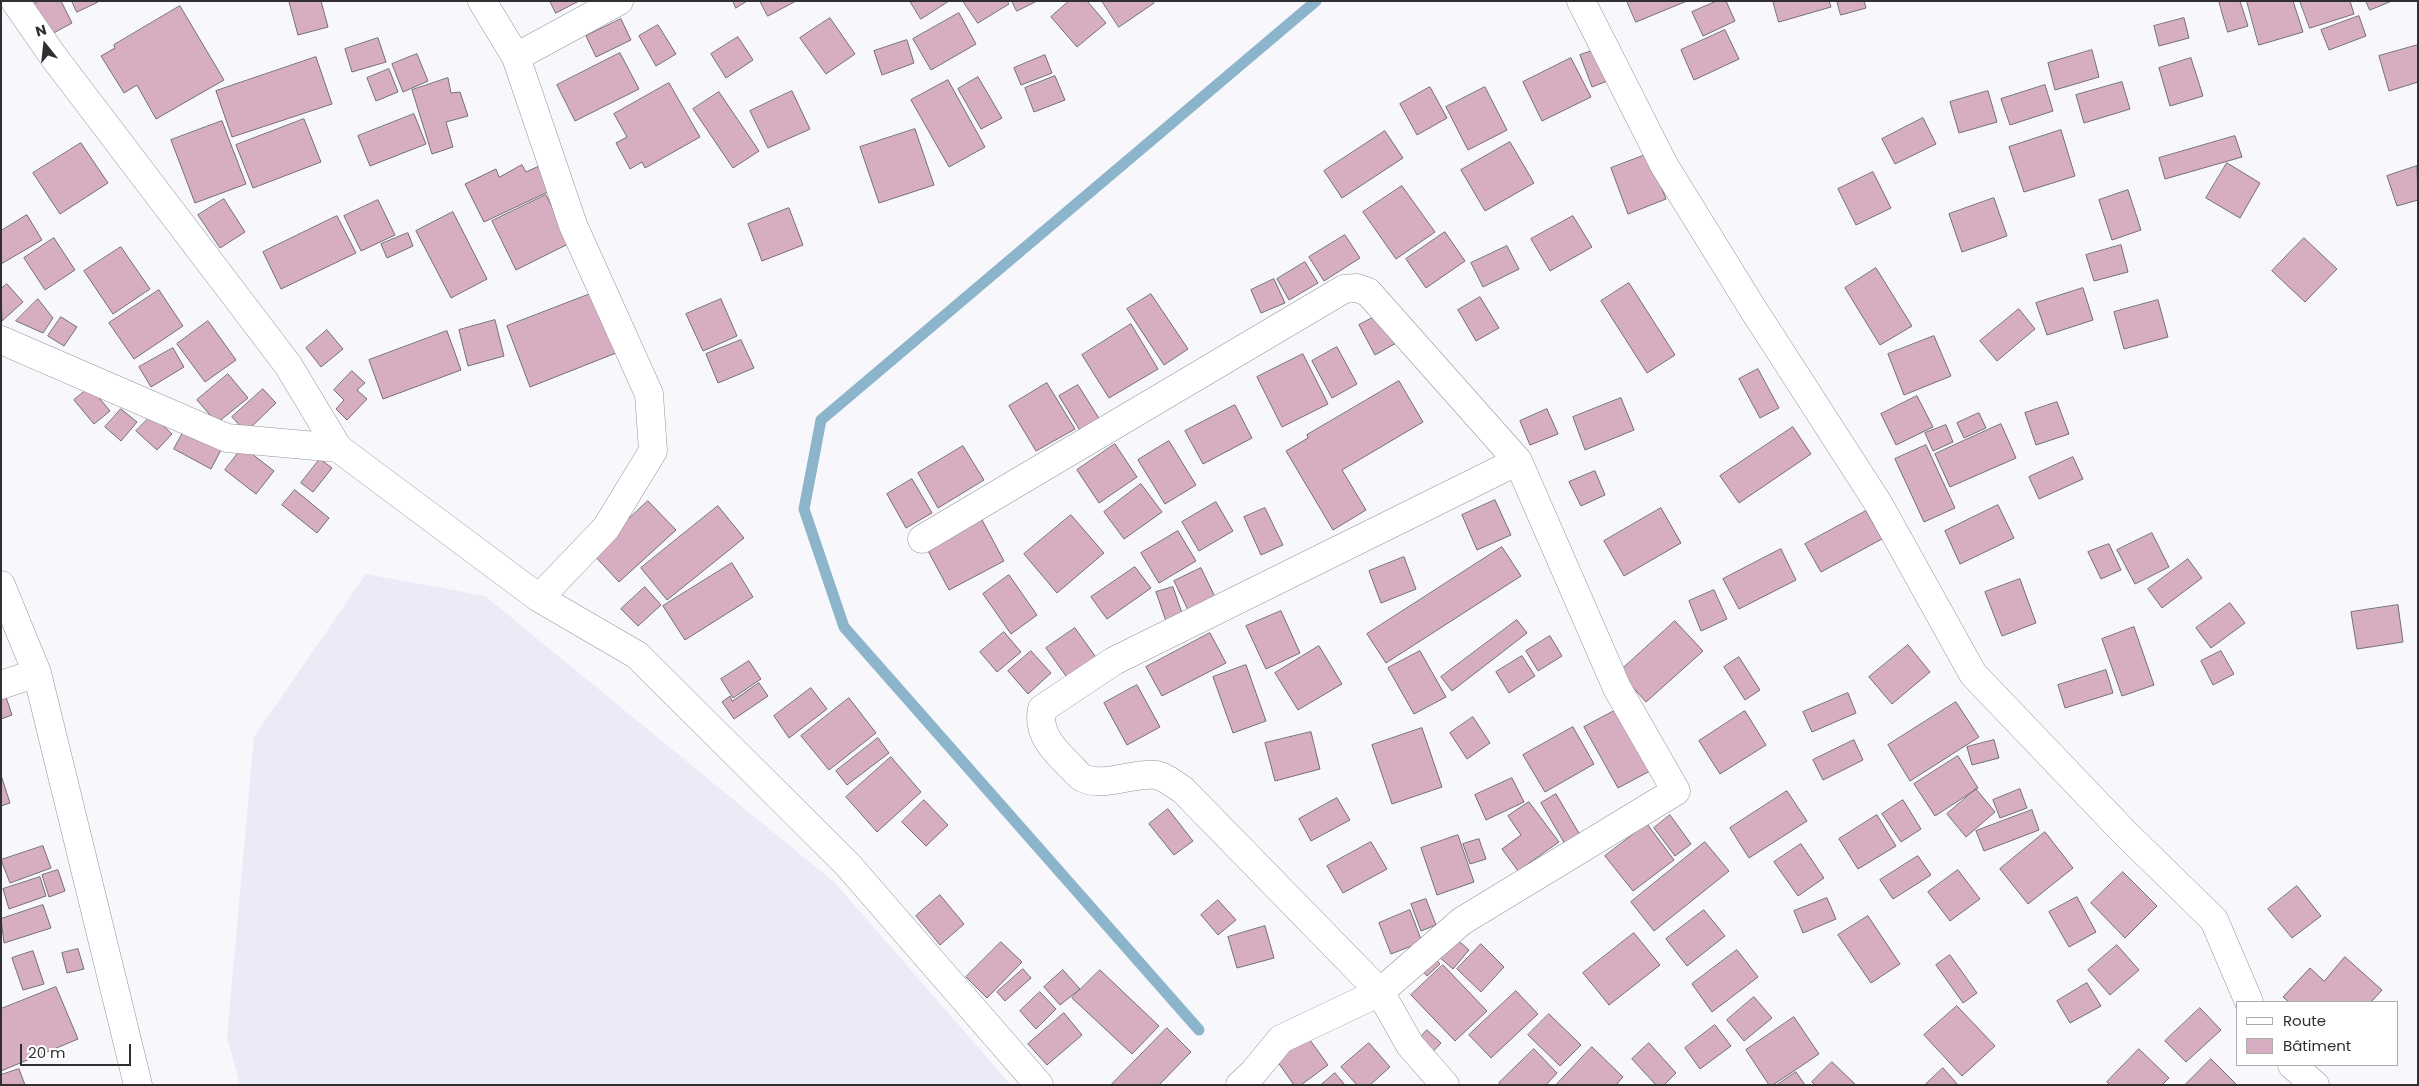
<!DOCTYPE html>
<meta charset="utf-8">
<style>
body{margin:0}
#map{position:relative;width:2419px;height:1086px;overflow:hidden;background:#f7f7fc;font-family:Poppins,sans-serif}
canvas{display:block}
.frame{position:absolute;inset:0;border:2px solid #303032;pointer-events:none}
.legend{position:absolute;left:2236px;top:1001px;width:162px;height:65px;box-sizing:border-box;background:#fff;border:1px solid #acacad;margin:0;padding:6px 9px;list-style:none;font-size:15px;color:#303032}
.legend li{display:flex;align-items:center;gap:10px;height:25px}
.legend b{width:25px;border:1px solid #acacad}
.north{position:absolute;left:20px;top:20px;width:50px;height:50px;-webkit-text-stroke:4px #fff;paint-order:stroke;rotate:344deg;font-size:14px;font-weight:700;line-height:20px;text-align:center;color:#303032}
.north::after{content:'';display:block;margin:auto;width:18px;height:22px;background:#303032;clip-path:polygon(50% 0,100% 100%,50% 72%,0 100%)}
.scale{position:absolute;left:20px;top:1044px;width:111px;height:22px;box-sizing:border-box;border:2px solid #303032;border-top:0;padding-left:6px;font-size:15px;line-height:18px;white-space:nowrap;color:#303032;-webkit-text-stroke:4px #fff;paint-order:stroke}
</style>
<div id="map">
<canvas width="2419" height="1086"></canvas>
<div class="frame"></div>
<ul class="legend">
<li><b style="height:6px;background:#fff"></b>Route</li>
<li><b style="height:14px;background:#d7aec1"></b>Bâtiment</li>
</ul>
<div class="north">N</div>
<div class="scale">20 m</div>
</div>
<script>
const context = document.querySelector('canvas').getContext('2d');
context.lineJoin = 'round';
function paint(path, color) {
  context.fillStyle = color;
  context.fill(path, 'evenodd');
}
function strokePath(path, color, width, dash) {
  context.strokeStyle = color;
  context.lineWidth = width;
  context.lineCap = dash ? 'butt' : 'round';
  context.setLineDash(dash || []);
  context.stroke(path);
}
paint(new Path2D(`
 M366,574l119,22 349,286 177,203h-771l-13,-48 27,-300z`), '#ebeaf7');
strokePath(new Path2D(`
 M1199,1030l-355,-403 -40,-118 17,-89 495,-419`), '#8cb5cb', 11);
const building = new Path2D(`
 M39,1h22l11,22 -24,13 -16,-31z
 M72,1h25l1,1 -21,10z
 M292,1h29l7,26 -30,8 -9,-33z
 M550,1h29l-23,12z
 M733,1h14l-11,7z
 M760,1h36l-28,15z
 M910,1h39l-28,18z
 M963,1h44l2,3 -31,19z
 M1012,1h25l-20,10z
 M1069,1h18l19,22 -29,24 -26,-30z
 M1102,1h51l1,2 -35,24z
 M1627,1h60l-51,21z
 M1717,1h9l9,20 -32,15 -11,-24z
 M1773,1h56l2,6 -52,15z
 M1837,1h27l2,7 -25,7z
 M2219,1h21l8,25 -20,6z
 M2247,1h46l10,31 -44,13z
 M2300,1h50l4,13 -44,14z
 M2366,1h26l-22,9z
 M180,6l44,74 -68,39 -19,-34 -13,8 -23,-37 14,-8 -1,-3z
 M959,13l17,31 -45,26 -18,-31z
 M2359,16l7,20 -37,14 -8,-20z
 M830,18l25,36 -29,20 -26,-36z
 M2184,18l5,20 -30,8 -5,-20z
 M621,19l10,21 -35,17 -10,-21z
 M658,25l18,29 -20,12 -17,-30z
 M1725,30l14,29 -45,21 -13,-30z
 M738,37l15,23 -27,18 -15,-24z
 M378,38l8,24 -34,10 -7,-23z
 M907,40l7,23 -32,12 -8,-24z
 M2418,45v37l-29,9 -10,-35z
 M1604,47l11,31 -23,9 -12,-32z
 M2092,50l7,27 -44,13 -7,-27z
 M620,53l19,36 -64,32 -18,-36z
 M417,54l11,27 -25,11 -11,-28z
 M1045,55l7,18 -31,12 -7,-17z
 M316,57l16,47 -100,33 -16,-46z
 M1571,58l20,39 -49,24 -19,-39z
 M2191,58l12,38 -33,10 -11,-38z
 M389,69l9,23 -22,9 -9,-23z
 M1055,76l10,24 -31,12 -9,-24z
 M978,77l24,41 -21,11 -23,-40z
 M448,78l3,15 9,-1 8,24 -22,6 7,25 -21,7 -20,-64z
 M948,80l37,67 -36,20 -38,-67z
 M2122,82l8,27 -46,14 -8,-28z
 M669,83l31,54 -55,31 -3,-6 -12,7 -14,-26 11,-6 -13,-23z
 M2045,85l8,26 -43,14 -9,-26z
 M1430,87l17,31 -30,17 -17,-31z
 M1485,87l22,43 -39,20 -22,-43z
 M792,91l18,38 -42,19 -18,-37z
 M1988,91l9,31 -38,11 -9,-31z
 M719,92l40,59 -26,17 -40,-59z
 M414,114l12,30 -56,22 -12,-30z
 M1923,118l13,26 -41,20 -13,-25z
 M304,119l17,43 -68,26 -17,-43z
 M222,121l24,63 -51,19 -24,-63z
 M915,129l19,56 -55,18 -19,-56z
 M2061,130l14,46 -51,16 -15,-45z
 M1385,131l18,27 -61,40 -18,-27z
 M2235,136l7,21 -77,22 -6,-21z
 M1510,142l24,41 -49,28 -24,-41z
 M81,143l27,40 -48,31 -27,-41z
 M1648,154l18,45 -38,15 -17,-46z
 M2227,163l33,20 -20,35 -34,-20z
 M522,165l4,7 13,-6 11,25 -66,31 -19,-38 31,-15 3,8z
 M2417,166l1,34 -21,6 -10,-30z
 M1873,172l18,36 -35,17 -18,-36z
 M1402,186l33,46 -39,27 -33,-47z
 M2128,190l13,40 -29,10 -13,-40z
 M546,195l24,48 -54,27 -24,-49z
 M1994,198l13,38 -45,16 -13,-38z
 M224,199l21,33 -25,16 -22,-33z
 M378,200l17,35 -34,16 -17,-35z
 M789,208l14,37 -41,16 -14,-37z
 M453,212l34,67 -36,19 -35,-67z
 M27,215l15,25 -41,24v-33z
 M337,216l19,37 -75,36 -18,-37z
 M1573,216l19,31 -42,24 -19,-32z
 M1445,232l20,29 -39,27 -20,-29z
 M408,233l5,13 -26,12 -6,-14z
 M1345,235l15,23 -36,23 -15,-24z
 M54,238l21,32 -30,20 -21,-32z
 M2304,238l33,31 -32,33 -33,-31z
 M2121,245l7,27 -34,9 -8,-26z
 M1507,246l12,23 -36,18 -12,-24z
 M121,247l29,42 -37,25 -29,-43z
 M1305,262l13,21 -29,17 -12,-21z
 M1876,268l36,58 -32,19 -35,-57z
 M1274,279l11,24 -24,10 -10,-23z
 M1629,283l46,72 -28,18 -46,-72z
 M7,284l16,18 -21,19 -1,-32z
 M2083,288l10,32 -46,15 -11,-32z
 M159,290l24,36 -49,33 -25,-36z
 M593,293l23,60 -86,34 -23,-61z
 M1151,294l37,55 -24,16 -37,-56z
 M1480,297l19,31 -23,13 -18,-31z
 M38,299l15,19 -10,15 -27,-12z
 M721,299l16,37 -34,15 -17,-37z
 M2158,300l10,37 -44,12 -10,-37z
 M2019,309l16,20 -38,32 -17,-20z
 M1382,313l16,29 -23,13 -16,-30z
 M61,317l16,10 -13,19 -16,-10z
 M495,320l9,36 -36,10 -9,-36z
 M208,321l28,39 -31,22 -28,-38z
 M1131,324l27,45 -49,29 -27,-43z
 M327,330l16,19 -22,18 -15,-19z
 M447,331l14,39 -78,29 -14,-39z
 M1934,336l17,40 -47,19 -16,-41z
 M741,340l13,28 -36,15 -12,-29z
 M1337,347l20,37 -25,14 -20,-37z
 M173,348l11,19 -33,20 -12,-20z
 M1303,354l25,50 -46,23 -25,-50z
 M1758,369l21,39 -19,10 -21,-39z
 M352,371l13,12 -8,7 10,9 -20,21 -11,-11 8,-9 -10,-10z
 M228,374l20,24 -31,25 -20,-23z
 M1399,381l24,41 -81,48 24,40 -33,20 -47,-79 22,-13 -1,-3z
 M1047,383l28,46 -39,22 -27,-45z
 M1078,385l22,35 -19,12 -22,-36z
 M90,387l20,24 -16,13 -20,-24z
 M263,389l13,14 -30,29 -14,-15z
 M1917,396l16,31 -37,18 -15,-31z
 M1621,398l13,32 -49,20 -12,-33z
 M2057,402l12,32 -33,11 -11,-32z
 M1235,405l17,33 -49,26 -18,-33z
 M121,409l16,13 -16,19 -16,-14z
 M1547,409l11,25 -28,11 -10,-24z
 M1979,413l7,15 -22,10 -7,-15z
 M152,415l20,19 -15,16 -21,-19z
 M2001,424l15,34 -66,29 -15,-33z
 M1946,425l7,17 -20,9 -8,-18z
 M1793,427l18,27 -72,49 -19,-27z
 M185,429l37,19 -11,21 -37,-20z
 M1169,441l27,44 -31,19 -27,-44z
 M1115,444l22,33 -38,26 -22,-33z
 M1926,445l29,63 -31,14 -29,-63z
 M963,446l21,34 -46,28 -20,-35z
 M243,447l31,24 -18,23 -31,-24z
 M2073,457l10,22 -44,20 -10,-22z
 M320,459l12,9 -19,24 -12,-9z
 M1595,471l10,24 -24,11 -12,-24z
 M912,479l20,34 -26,15 -19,-34z
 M1141,484l21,28 -38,27 -20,-27z
 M295,490l34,28 -12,15 -35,-28z
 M1495,500l16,35 -34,15 -15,-35z
 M648,501l28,29 -57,52 -27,-29z
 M1216,502l17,29 -34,20 -17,-29z
 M1998,505l16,33 -54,26 -15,-33z
 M718,506l26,32 -77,62 -26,-32z
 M1265,508l18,37 -22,10 -17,-38z
 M1661,508l20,35 -57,33 -20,-35z
 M1866,511l16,28 -61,33 -16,-28z
 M1071,515l33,38 -47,40 -33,-39z
 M982,520l22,41 -55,29 -22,-41z
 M1178,531l18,30 -37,22 -18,-30z
 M2152,533l17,34 -34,17 -18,-34z
 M2109,544l12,26 -20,9 -13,-27z
 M1502,547l19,29 -135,87 -19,-29z
 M1781,549l15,31 -57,29 -16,-30z
 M1404,557l12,32 -35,14 -12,-32z
 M2188,559l14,19 -40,30 -14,-19z
 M732,563l21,34 -68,43 -22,-34z
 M1135,567l16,21 -44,31 -16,-22z
 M1201,568l16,33 -27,13 -16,-33z
 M1009,575l28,40 -26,19 -28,-40z
 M2020,579l16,44 -34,13 -17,-44z
 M645,587l16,18 -23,21 -17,-17z
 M1173,587l12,35 -17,5 -12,-35z
 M1714,590l13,29 -26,12 -12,-30z
 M2230,603l15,20 -34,25 -15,-20z
 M2398,605l5,37 -46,7 -6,-37z
 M1281,611l19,42 -34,16 -20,-43z
 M1517,620l10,13 -75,58 -11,-14z
 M1675,621l28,30 -57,51 -27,-30z
 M2134,627l20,58 -32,11 -20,-57z
 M1075,628l25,35 -29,20 -25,-35z
 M1004,632l17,20 -24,20 -17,-20z
 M1210,633l16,30 -64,33 -16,-29z
 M1550,636l12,20 -24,15 -12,-20z
 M1908,645l22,27 -38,32 -23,-27z
 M1319,646l23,38 -44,26 -23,-37z
 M1031,651l20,22 -23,21 -20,-23z
 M1420,651l26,46 -32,17 -26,-46z
 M2221,651l13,23 -21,11 -12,-24z
 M1522,656l13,20 -26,17 -13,-21z
 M1739,657l21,33 -15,10 -21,-33z
 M749,661l12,18 -28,19 -12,-19z
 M1246,665l20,56 -33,12 -20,-56z
 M2106,670l7,23 -48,15 -7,-23z
 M759,683l9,13 -34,23 -12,-17 8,-6 2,5z
 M1137,685l23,42 -33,18 -23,-42z
 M811,688l16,21 -38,29 -15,-22z
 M4,691l8,24 -11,4v-27z
 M1848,693l8,20 -44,19 -9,-20z
 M849,698l27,35 -47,37 -28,-34z
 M1956,702l23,35 -69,44 -22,-36z
 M1616,710l34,61 -32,17 -34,-61z
 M1745,711l21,34 -46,29 -21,-33z
 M1473,717l17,26 -23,16 -17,-26z
 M1573,727l21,37 -49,28 -22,-37z
 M1422,728l20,59 -50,17 -20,-59z
 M1311,732l9,37 -45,12 -10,-38z
 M878,738l11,15 -42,32 -11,-14z
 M1854,740l9,20 -40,20 -10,-20z
 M1994,740l5,18 -27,7 -5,-18z
 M1958,756l20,32 -43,28 -21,-32z
 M891,757l30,35 -44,40 -31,-35z
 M1,775l9,28 -9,3z
 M1512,778l12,24 -38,18 -11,-25z
 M1976,789l19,23 -29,25 -19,-23z
 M2020,789l7,19 -27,10 -7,-18z
 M1787,791l20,30 -58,37 -19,-30z
 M1556,794l24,41 -15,9 -24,-41z
 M1337,798l13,22 -39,21 -12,-22z
 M924,800l24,25 -22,21 -24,-24z
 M1903,800l18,29 -20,13 -19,-28z
 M1529,802l30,40 -41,29 -16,-22 19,-14 -13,-19z
 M1168,809l25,32 -19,14 -25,-31z
 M2032,810l7,20 -55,21 -8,-20z
 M1670,815l21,29 -16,12 -21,-28z
 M1877,815l19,31 -38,23 -19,-30z
 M1647,824l27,36 -41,31 -28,-35z
 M2045,832l28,36 -45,36 -28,-35z
 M1458,835l16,47 -37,13 -16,-47z
 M1479,839l7,20 -16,5 -7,-20z
 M1371,842l16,27 -44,24 -16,-27z
 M1705,842l24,29 -75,60 -23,-29z
 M1801,844l23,34 -26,18 -24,-34z
 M43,846l8,22 -41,15 -9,-23z
 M1918,856l13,19 -38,24 -13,-19z
 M58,870l7,21 -16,6 -7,-22z
 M1958,870l22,29 -30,22 -22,-29z
 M2123,872l34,34 -32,32 -34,-35z
 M40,877l6,19 -37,13 -6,-20z
 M2297,886l24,30 -29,22 -24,-29z
 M940,895l24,29 -24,21 -24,-29z
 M2077,897l19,35 -27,15 -20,-35z
 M1827,898l9,21 -33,14 -9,-22z
 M1426,899l10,26 -15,6 -10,-27z
 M1218,900l18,20 -18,15 -17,-20z
 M43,905l8,23 -47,15 -3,-24z
 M1410,910l12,32 -31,12 -12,-31z
 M1704,910l21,26 -38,30 -21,-27z
 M1868,916l32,48 -29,19 -33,-48z
 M1265,926l9,32 -37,10 -9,-31z
 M1634,933l26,32 -51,40 -26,-32z
 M1455,938l14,12 -16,19 -14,-12z
 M1001,942l21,20 -35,36 -21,-21z
 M1481,944l23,23 -23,25 -24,-23z
 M2117,945l22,25 -29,25 -22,-25z
 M78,949l6,20 -17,4 -5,-20z
 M1737,950l21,27 -46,35 -20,-28z
 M33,951l11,33 -21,6 -11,-32z
 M1432,955l8,9 -13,12 -8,-9z
 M1950,955l27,38 -14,10 -27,-38z
 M2345,957l37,33 -11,12h-82l-6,-5 27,-29 14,13z
 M1443,965l44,46 -32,30 -44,-46z
 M1023,969l8,9 -26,23 -8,-9z
 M1063,970l17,19 -20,16 -16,-18z
 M1100,970l59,56 -27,28 -60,-56z
 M2087,983l14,23 -31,17 -13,-22z
 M56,987l22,52 -77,32v-62z
 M1516,991l22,23 -47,44 -22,-23z
 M1040,992l16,17 -20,20 -16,-18z
 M1754,997l18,21 -28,23 -17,-21z
 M1957,1006l38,40 -33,30 -38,-41z
 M2200,1008l21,22 -35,32 -21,-21z
 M1064,1013l18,22 -35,30 -19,-21z
 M1549,1014l32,31 -21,21 -32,-31z
 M1794,1017l25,37 -46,31h-4l-23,-35z
 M1715,1025l16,21 -31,23 -15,-21z
 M1167,1028l24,24 -32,33h-48z
 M1427,1030l14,13 -15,16 -14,-12z
 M1307,1036l21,29 -27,20h-7l-19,-27z
 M1369,1043l21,24 -20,18h-13l-16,-18z
 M1649,1043l27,30 -12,12h-8l-24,-26z
 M1592,1047l31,30 -7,8h-60z
 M1534,1049l23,24 -11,12h-45l-2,-2z
 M2139,1049l30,29 -7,7h-52l-3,-3z
 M2211,1059l26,26h-52z
 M1832,1062l24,23h-41l-3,-3z
 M1943,1068l15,17h-33z
 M19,1069l6,16h-24v-10z
 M1796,1072l9,13h-28z
 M1335,1073l10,12h-24z`);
paint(building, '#d7aec1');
strokePath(building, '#746f71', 1);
const minor = new Path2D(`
 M15,1l38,55 235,309 50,83 201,150 98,57 211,210 191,220
 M482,1l34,56 57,168 76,169 4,57 -47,77 -67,70
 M1581,1l83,164 87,141 127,197 95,171 151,158 90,88 35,82
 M516,57l103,-56
 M1,340l226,98 111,10
 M922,539l422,-250 13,-1 11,4 150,169 99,227 59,103 -214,130 -82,71 -99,47 -28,34 -13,12
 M1,585l36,88 101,412
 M1,685l36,-12
 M2292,1065l23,20
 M1445,1085l-35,-40 -30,-53 -197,-202c-8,-5 -19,-14 -27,-15 -22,-3 -54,13 -73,3 -5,-2 -10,-10 -14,-13 -16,-16 -32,-32 -27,-56l72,-48 404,-200`);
strokePath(minor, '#95959a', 29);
strokePath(minor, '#fff', 28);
</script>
